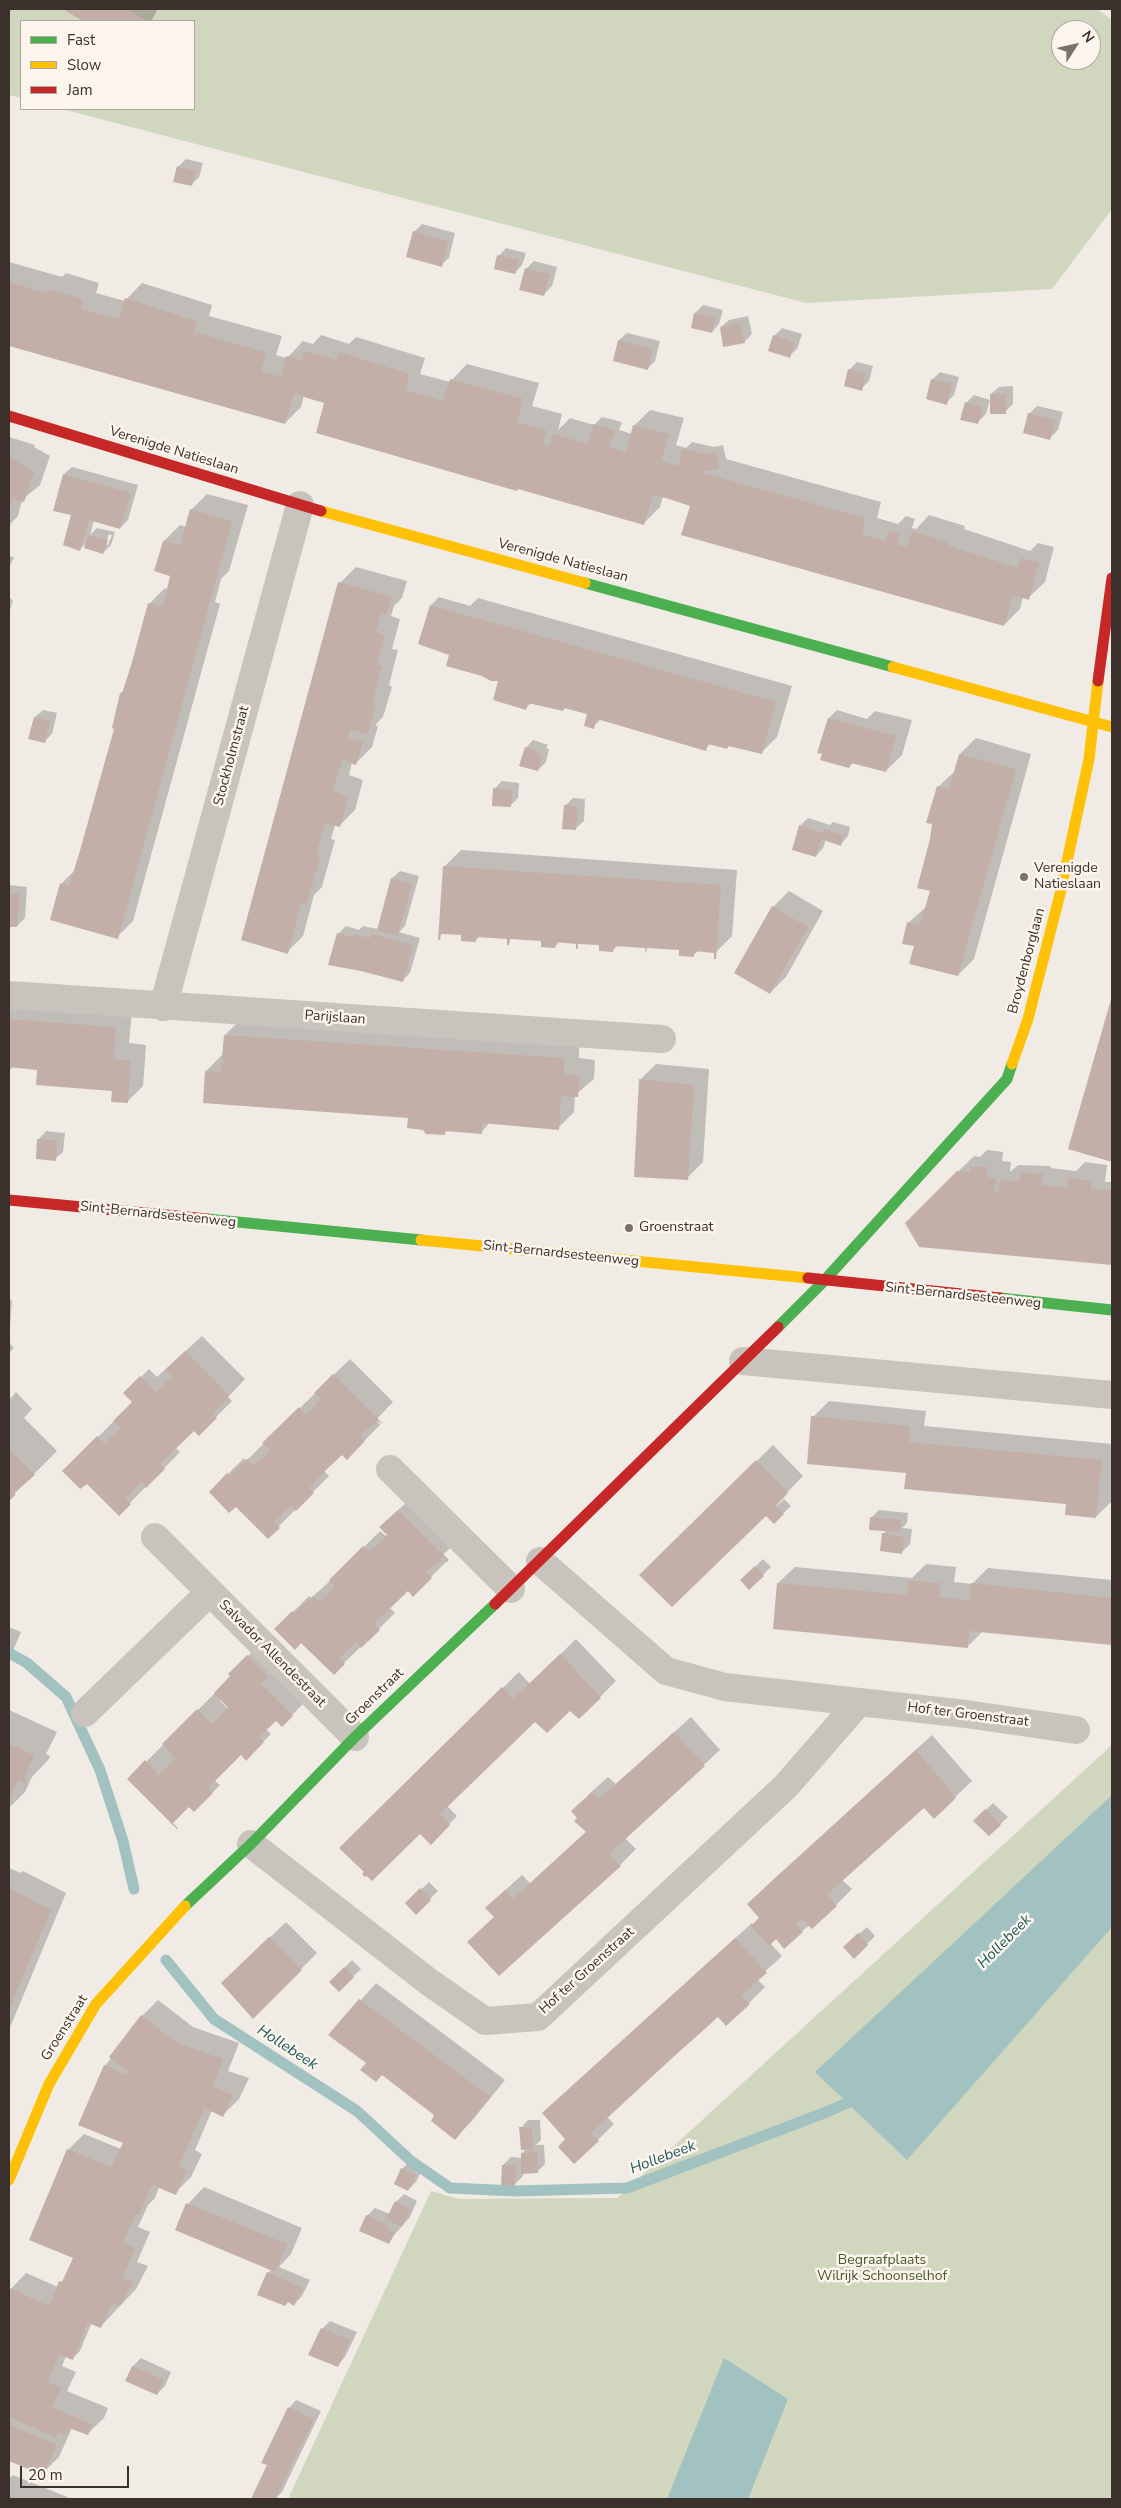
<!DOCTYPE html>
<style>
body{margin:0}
#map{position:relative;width:1121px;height:2508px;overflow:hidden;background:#f0ebe5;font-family:"Nunito Sans",sans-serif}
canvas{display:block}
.frame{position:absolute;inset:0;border:10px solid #3b302b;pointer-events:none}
.legend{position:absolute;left:20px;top:20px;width:175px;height:90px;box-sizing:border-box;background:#fbf5ee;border:1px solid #aea6a0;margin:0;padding:6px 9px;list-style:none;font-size:15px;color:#3b302b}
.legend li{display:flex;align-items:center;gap:10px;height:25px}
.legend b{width:25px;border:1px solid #aea6a0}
.north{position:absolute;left:1051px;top:20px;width:50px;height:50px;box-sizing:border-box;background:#fbf5ee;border:1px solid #aea6a0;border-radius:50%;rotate:55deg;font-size:14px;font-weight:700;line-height:20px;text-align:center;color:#3b302b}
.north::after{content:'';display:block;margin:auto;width:18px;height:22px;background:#7a716c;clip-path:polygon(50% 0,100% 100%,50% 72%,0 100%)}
.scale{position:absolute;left:20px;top:2466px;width:109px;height:22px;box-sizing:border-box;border:2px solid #3b302b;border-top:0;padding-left:6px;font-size:15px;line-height:18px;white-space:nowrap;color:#3b302b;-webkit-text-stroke:4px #fbf5ee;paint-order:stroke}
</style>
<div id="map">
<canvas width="1121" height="2508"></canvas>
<div class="frame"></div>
<ul class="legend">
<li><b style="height:6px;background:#4caf50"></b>Fast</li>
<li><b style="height:6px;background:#ffc107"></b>Slow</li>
<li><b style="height:6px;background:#c62828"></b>Jam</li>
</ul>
<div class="north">N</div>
<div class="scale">20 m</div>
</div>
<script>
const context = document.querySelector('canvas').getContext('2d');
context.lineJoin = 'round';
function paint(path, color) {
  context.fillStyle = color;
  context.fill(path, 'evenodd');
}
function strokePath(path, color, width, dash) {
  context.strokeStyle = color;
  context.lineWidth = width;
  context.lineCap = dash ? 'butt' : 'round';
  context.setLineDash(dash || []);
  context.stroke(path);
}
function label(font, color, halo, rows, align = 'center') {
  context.font = font + ' "Nunito Sans",sans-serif';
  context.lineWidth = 5;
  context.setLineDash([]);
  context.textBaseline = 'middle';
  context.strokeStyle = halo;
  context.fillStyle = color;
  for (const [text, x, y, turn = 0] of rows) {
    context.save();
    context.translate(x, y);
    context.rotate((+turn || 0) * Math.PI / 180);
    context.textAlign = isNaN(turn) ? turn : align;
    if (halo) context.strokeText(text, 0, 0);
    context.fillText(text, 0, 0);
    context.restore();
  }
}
paint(new Path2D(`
 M9,9h1088l15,11v189l-60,80 -246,14 -744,-194h132v-88h-173v77l-12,-3zM1061,30h30v30h-30z
 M1112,1745v754h-824l143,-308 28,8 158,-1z`), '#d1d6bf');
paint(new Path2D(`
 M1112,1795v132l-205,233 -92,-88z
 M724,2358l64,41 -40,100h-81z`), '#a1c2c1');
paint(new Path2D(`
 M66,9h92l-7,12h-65z
 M186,159l17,4 -4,14 -8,8 -13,-18z
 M422,224l33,9 -6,25 -8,7 -27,-33z
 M506,248l20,5 -4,12 -7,8 -16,-17z
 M534,261l23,6 -5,19 -8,8 -18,-25z
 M9,262l53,15 4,-4 33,10 -3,10 29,8 17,-18 70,22 -3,11 73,20 -6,19 11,3 16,-17 10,3 8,-9 28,9 7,-7 69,21 -5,16 30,8 17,-18 72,19 -7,23 30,8 -4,16 12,-12 24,7 8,-8 20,5 -3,8 13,4 2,-8 16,-16 34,8 -8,27 10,3 6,-6 22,5 9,-2 3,14 155,43 -4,16 21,6 8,-8 9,3 -3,9 4,1 13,-14 36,11 -1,3 66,22 8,-8 16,4 -9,35 -17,16 -5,-1 -3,12 -16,16 -312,-120 -29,-9 -3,11 -16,16 -340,-128 -3,12 -16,16 -276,-78z
 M703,305l20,5 -4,14 -7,8 -20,-5 3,-14z
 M748,316l4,18 -8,8 -23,-15 8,-7z
 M782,328l20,6 -5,15 -8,7 -19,-6 5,-15z
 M627,333l33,8 -5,20 -8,8 -28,-29z
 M857,362l16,4 -4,15 -8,8 -12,-19z
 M940,372l19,5 -5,18 -8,8 -13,-24z
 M1013,386v18l-8,8 -14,-18 8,-7z
 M974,395l16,5 -4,14 -8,8 -12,-19z
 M1037,406l26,6 -5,18 -8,8 -21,-24z
 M9,437l26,8 -1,2 16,9 -10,29 -18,15 -4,16 -7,7 -2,8z
 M72,467l66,18 -10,35 -8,8 -26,-8 -4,15 7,-7 18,4 -4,13 -8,8 -16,-11 -7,7 -16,-75zM109,534l3,1 -4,10h-3z
 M207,494l41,11 -19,66 -8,8 -6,23 5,2 -87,317 -16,16 -56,-53 14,-14 40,-141 6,-36 3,-3 25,-86 16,-16 3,1 3,-14 -7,-34 16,-16 7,2 4,-17z
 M9,556l5,1 -5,11z
 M356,567l51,14 -5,17 -8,8 -3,10 9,3 -8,30 6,1 -9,35 3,2 -9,30 -8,8 3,1 -6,21 -16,16 -4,-1 -3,13 14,5 -8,30 -16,16 -4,-1 -4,14 4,1 -13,47 -8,8 -11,41 -16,16 53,-369z
 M9,597l4,4 -4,11z
 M439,597l31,9 8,-8 314,88 -15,51 -16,16 -31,-8 -3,3 -16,-5 -6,6 -104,-30 -8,8 -4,-14 -23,-6 -3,3 -31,-8 -6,6 -26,-29 -49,-25 -31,-11 11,-38z
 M43,710l14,3 -5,21 -8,8 -9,-25z
 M837,710l30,9 8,-8 37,9 -10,35 -16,16 -32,-9 -5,5 -20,-49z
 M976,738l55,16 -57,205 -16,16 -43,-29 -7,-23 18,-16 5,-16v-52l7,-52 17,-16 5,-17z
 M533,740l15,5 -2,3 3,1 -3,13 -8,8 -12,-22z
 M502,781l17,2 -1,15 -8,8 -16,-17z
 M573,798l12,1 -1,22 -8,7 -11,-22z
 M808,818l22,7 3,-3 17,5 -2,9 -7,8 -15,-5 -3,9 -7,8 -16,-30z
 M461,850l276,20 -5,66 -16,16 -17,-2 -6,6 -12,-7 -63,-4 -5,5 -13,-6 -40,-3 -5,6 -13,-7 -62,-4 -5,5 -30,-75z
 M400,871l19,5 -14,50 -6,6 21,6 -10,35 -8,8 -64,-47 8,-8 13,4 4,-4 15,3 14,-51z
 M9,885l18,2 -2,31 -8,8h-8z
 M789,891l34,20 -37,66 -16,16 3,-86z
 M1112,999v161l-43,-12z
 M9,1002l123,9 -3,32 17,2 -3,41 -16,16 -14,-12 -75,-21 -25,-2 -4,4z
 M241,1019l338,24v15l16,2 -1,19 -19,16 -1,17 -16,16 -69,-5 -8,10 -33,-3 -4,4 -35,-17 -203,-46 16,-16 3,-20z
 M656,1064l53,5 -6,93 -16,16 -47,-98z
 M46,1131l19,2 -2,19 -8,7 -16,-20z
 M987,1150l16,2 -1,9 9,1 -1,10 8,-7 33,1 -1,2 26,3 9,-9 22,3 -2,17h7v82l-192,-18 -14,-23 68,-67 6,1z
 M9,1299l3,1 -3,42 5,6 -5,5z
 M202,1336l43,43 -17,18 4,4 -33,33 -5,-4 -19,17 5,5 -61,62 -31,-32 -24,-11 69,-69 -8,-9 24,-24 8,8z
 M350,1359l43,43 -17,18 4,5 -33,33 -5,-5 -18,18 5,5 -61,61 -32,-32 -26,-13 34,-34 2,3z
 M16,1392l16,17 -8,9 33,33 -48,48v-99z
 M829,1401l97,10 -2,15 188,18v57l-16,16 -29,-14 -160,-31 -94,-55z
 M773,1445l30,31 -37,38 -125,61z
 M415,1495l44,44 -17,17 5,5 -34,34 -5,-6 -19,18 6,6 -51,50 -68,-34 33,-33 2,2 20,-18 49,-49 6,5 2,-2 9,-23z
 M784,1499l7,7 -17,16 -6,-7z
 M879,1510l29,3 -1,10 -5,5 10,1 -2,15 -8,8 -19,-18 4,-4 -16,-12z
 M763,1559l8,8 -22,21 -7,-8z
 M926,1564l30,3 -2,15 18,2 16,-16 124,12v63l-129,-12 -15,15 -190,-63 17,-16 117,11z
 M9,1627l12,5 -12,28z
 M576,1639l40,42 -37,37 -10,-9 -34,11 -88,86 10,10 -26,27 -11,-11 -55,40 -24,-24 178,-176 11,12z
 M264,1640l44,59 -26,26 -6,-6 -10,10 5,5 -25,25 -5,-5 -27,26 6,5 -8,8 -23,12 -60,-26 103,-103 -2,-2zM222,1699l8,8 -2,2 -8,-8z
 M9,1710l48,22 -11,22 4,2 -1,3 -17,18 -7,15 -16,16z
 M691,1717l29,33 -95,88 11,11 -16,16 -125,52 8,-25 19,-17 8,8 57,-52 1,-36 20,-18 8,7z
 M932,1735l40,46 -38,36 -10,-11 -82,74 10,9 -16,16 -34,26 -26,7 -6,5 12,13 -25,23 8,8 -16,16 -31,12 -111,102 7,7 -16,16 -31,-1 -24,-26 209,-190 2,2 7,-7 3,-30z
 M993,1803l15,14 -19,18 -14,-14z
 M9,1868l12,5 2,-2 43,22 -57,137z
 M429,1882l9,9 -22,22 -9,-10z
 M286,1922l31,31 -64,64 -14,-50z
 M867,1927l8,9 -21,21 -2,-17z
 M352,1960l9,9 -22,21 -9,-8z
 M376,1983l129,97 -34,42 -16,16 -19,-24 -106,-79z
 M158,2000l35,27 46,16 -11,28 21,7 -10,21 -16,16 -11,-5 -17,40 7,4 -11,23 -16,16 -16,-6 -4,11 -7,7 -10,22 12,5 -13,30 11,4 -12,23 -35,37 -9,-4 -12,29 -8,8 -6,-3 -4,10 14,6 -9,19 41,17 -4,10 -17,16 -15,-6 -13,29 -16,16 -34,-14v-168l17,-18 32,14 8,-11 9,-19 -7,-107 16,-16 37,15 4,-6 -20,-77 37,-50z
 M528,2120h12l1,20 -5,5h8l1,19 -8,8 -14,1v3l-8,8 -12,-19 8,-8 11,1v-5l5,-5 -6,-20z
 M410,2161l13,6 -7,15 -8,8 -6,-21z
 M204,2187l98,41 -11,26 -12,13 31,13 -8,16 -8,8 -26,-31 4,-4 -95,-39 11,-26z
 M404,2194l13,7 -7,16 -22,25 -21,-26 8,-8 15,6 6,-12z
 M330,2321l27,11 -12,25 -7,8 -16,-36z
 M141,2358l30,14 -6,14 -8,8 -30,-14 6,-14z
 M296,2400l25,11 -39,81 -5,5 2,2h-28l17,-35 21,-56z
 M13,2475l59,24h-63v-20z`), '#0003');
strokePath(new Path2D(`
 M9,1653l18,10 39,34 34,73 23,71 11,48
 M166,1960l48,59 143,92 54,50 39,27 66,3 111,-3 197,-75 37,-16`), '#a1c2c1', 11);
paint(new Path2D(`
 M64,9h62l20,11 -63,1 -19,-11z
 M177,166l19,5 -4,15 -19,-4z
 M413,231l35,10 -6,26 -36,-10z
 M497,255l22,5 -4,14 -21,-5z
 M525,268l25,6 -6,22 -25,-6z
 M9,282l37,11 2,-4 35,10 -2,10 38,10 6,-21 72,23 -3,11 72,20 -5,19 20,6 5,-21 16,5 2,-10 32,9 3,-8 71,22 -5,16 38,11 7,-22 73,20 -6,23 29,8 -3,15 6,1 4,-12 35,10 5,-20 22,6 -6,17 17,6 7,-28 36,9 -8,27 17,5 5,-17 22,5 11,-1 3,16 -20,3 166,46 -3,16 23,7 4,-10 11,4 -3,9 10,3 5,-16 37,11 -1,3 70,23 3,-10 18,5 -10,37 -16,-5 -9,31 -323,-91 9,-29 -21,-7 -16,-4 -9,30 -126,-36 -1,2 -201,-58 8,-30 -30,-9 -9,30 -276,-78z
 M694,313l22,5 -4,15 -21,-5z
 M740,323l5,20 -22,4 -3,-20z
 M773,335l22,7 -5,16 -22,-7z
 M618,340l35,9 -5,21 -35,-9z
 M848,369l18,5 -4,17 -18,-5z
 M931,379l21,5 -5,21 -21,-6z
 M990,394h16v20h-16z
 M965,402l18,6 -5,16 -18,-4z
 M1028,413l28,7 -6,20 -27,-7z
 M9,458l11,3 -1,2 15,9 -10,30 -12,-3 -3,9z
 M63,474l68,19 -11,36 -31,-9 -9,31 -17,-6 8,-30 -18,-4z
 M190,509l42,12 -114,418 -68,-19 10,-37 9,3 10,-32 35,-125 -2,-1 8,-35h2l9,-27 17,-63 15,4 7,-31 -16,-5 9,-30 17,4z
 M88,535l20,5 -5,14 -19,-6z
 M338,582l54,15 -6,18 -5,-1 -5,18 9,3 -8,30 5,1 -9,35 3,2 -8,31 -18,-5 -2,9 15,4 -7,23 -14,-5 -9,31 15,5 -8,31 -15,-4 -9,32 4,1 -13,48 -6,-1 -13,51 -47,-14z
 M430,605l346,97 -14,52 -34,-8 -1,3 -19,-5 -2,7 -109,-32 -3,10 -10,-3 3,-12 -23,-6 -1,3 -35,-8 -2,7 -33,-10 5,-19h-7l-9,-5 -36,-10 3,-11 -31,-11z
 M34,717l16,4 -5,22 -17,-4z
 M828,718l68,18 -10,36 -35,-9 -2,5 -29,-8 2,-6 -5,-1z
 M525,747l15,5 -1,4 3,1 -4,14 -19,-5z
 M959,754l57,15 -58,207 -49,-12 5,-18 -12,-2 5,-22 13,3 10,-34 -13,-3 13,-49 2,-15 -6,-1 11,-37 12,4z
 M493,788l19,2 -1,17 -19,-1z
 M564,805l14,2 -2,23 -14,-1z
 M799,825l23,8 2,-4 19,6 -2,11 -20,-7 -5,18 -24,-7z
 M443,866l278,19 -5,74h-2v-6l-20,-2v6l-15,-1v-6l-32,-2 -1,6 -1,-6 -31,-2 -1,6 -14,-1v-6l-21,-1v5h-2v-5l-20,-2 -1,6 -14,-1v-6l-31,-2 -1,6h-2v-6l-31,-2v5l-15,-1v-6l-20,-1 -1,6h-2z
 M391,878l21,6 -14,52 -21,-6z
 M9,893l11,1 -3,33h-8z
 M772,906l36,21 -38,67 -36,-21z
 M337,933l16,4 1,-3 16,4 2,-4 41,11 -10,37 -42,-11 -33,-6z
 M1112,996v166l-44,-13z
 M9,1019l107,8 -2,32 17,1 -3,43 -17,-1 1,-11 -76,-6 1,-15 -28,-3z
 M224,1035l340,23v16l16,2 -2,21 -17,-1 -2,34 -77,-7v11l-37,-3v4l-19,-1 -3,-4 -16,-2 1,-10 -205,-15 2,-32 16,1z
 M639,1079l55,6 -6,95 -54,-3z
 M37,1139l20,1 -1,21 -20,-2z
 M970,1166l18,1 -1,10 9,1 -2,13h5l1,-11 19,2 1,-10 23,2 -1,11 25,3 1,-10 23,3v8l21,1v75l-193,-18 -14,-24 52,-52 13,2z
 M185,1351l44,45 -16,17 4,5 -18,18 -5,-5 -34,33 5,5 -19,19 -4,-6 -17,16 6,6 -12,12 -32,-32 -7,5 -18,-18 35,-35 8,8 16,-17 -8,-6 19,-19 -9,-9 17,-17 16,16 17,-16 -8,-6z
 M333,1374l50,50 -6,-3 -17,15 5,5 -18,19 -5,-5 -17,16 -16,17 5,5 -18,18 -5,-5 -17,16 6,6 -12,11 -32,-32 -7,6 -20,-21 18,-19 3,3 17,-17 6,7 18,-16 -9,-7 37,-36 6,8 17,-16 -8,-6z
 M811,1416l99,10 -1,16 193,18 -6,58 -31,-3 1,-11 -162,-15 2,-16 -99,-9z
 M9,1449l26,26 -21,18 2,1 -7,7z
 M756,1460l32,33 -12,13 8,8 -10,10 -8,-8 -94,91 -33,-32z
 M398,1510l51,50 -2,2 -4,-5 -17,15 6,6 -19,19 -5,-6 -34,33 6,6 -19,18 -5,-6 -17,16 6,6 -11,11 -33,-32 -6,7 -21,-21 18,-18 2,2 19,-17 6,6 16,-15 -6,-7 34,-34 6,6 18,-17 -8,-8z
 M870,1517l31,3 -1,12 -31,-2z
 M882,1533l22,4 -2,17 -22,-3z
 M755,1566l9,10 -15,14 -9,-10z
 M908,1580l32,3 -1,14 32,4v-18l141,15v47l-143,-14 -1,17 -195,-19 4,-46 130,12z
 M560,1654l41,44 -22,21 -9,-8 -23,22 -12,-11 -95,92 10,11 -19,20 -11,-11 -48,47 -5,-5 -2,1 -3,-3 2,-2 -25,-24 163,-161 11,12z
 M247,1655l21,22 -8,6 33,33 -11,11 -6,-6 -17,16 5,5 -18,19 -5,-6 -33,33 5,5 -19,19 -5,-5 -16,16 5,5 -1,1 -50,-50 18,-19 14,15 17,-16 -14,-15 35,-35 15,15 16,-16 -14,-15 16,-17 -2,-2z
 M674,1732l31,34 -96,88 12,12 -122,110 -32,-34 27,-25 -9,-9 20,-18 8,9 73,-67 -12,-11 3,-3 -6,-7 21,-19 7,7z
 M9,1744l25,11 -10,23 3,2 -1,4 -8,-4 -9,21z
 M916,1750l40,48 -22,21 -10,-11 -73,65 -24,22 10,11 -25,23 -10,-11 -6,6 7,8 -19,17 -8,-10 -7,7 -18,-20 8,-8 -12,-14z
 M985,1809l16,16 -12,11 -16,-15z
 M9,1888l42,22 -42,100z
 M420,1888l11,12 -15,15 -11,-12z
 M858,1933l10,12 -14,14 -11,-12z
 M269,1937l33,33 -49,49 -32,-36z
 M735,1938l32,35 -26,22 9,9 -24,22 -8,-9 -48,43 -79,73 8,8 -25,23 -16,-17 7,-8 -23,-26z
 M344,1967l10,10 -15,15 -10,-10z
 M359,1999l131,98 -35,43 -24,-19 3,-6 -52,-40 -6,7 -16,-12 6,-7 -38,-28z
 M141,2015l36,28 46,16 -10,28 20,8 -10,22 -19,-9 -25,59 8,3 -11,25 -24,-10 -13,30 -3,-1 -13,29 12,5 -13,30 11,4 -13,24 -8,-3 -11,25 -13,-5 -15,37 -14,-5 -12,27 14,6 -9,19 41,18 -5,10 -19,-7 -3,7 -8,-3 -2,5 -47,-20v-129l40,18 10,-25 3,1 11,-24 -44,-18 38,-91 44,18 12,-24 -45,-18 26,-60 22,10 3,-3 -20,-15z
 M519,2127h13l1,22 -12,1z
 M537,2152l1,21 -17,1v-21z
 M502,2165h14l-1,21 -14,-1z
 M401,2168l15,7 -8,16 -14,-7z
 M395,2201l16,8 -9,18 -16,-8z
 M186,2203l101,41 -12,28 -100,-42z
 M366,2215l22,10 -1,4 8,4 -6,11 -30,-13z
 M267,2272l36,16 -9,18 -6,-4 -3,4 -28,-11z
 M321,2328l29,12 -12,27 -30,-12z
 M132,2366l32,14 -7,15 -32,-14z
 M288,2407l26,12 -39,80h-24l16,-34 -6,-2z
 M9,2425l48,20 -14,30 -34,-14z`), '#c3afa7');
strokePath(new Path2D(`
 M9,995l653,44
 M163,1007l137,-502
 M743,1361l369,34
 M390,1469l121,120
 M155,1537l200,200
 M540,1561l126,110 59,16 241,27 110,16
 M85,1713l125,-121
 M251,1844l178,138 56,39 53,-4 248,-231 73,-84`), '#c9c3be', 28);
strokePath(new Path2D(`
 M585,583l308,84
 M207,1219l214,21
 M1000,1298l112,12
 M778,1327l45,-45 184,-203 5,-15
 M185,1906l66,-62 104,-107 140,-133`), '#4caf50', 11);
strokePath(new Path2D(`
 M321,511l264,72
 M893,667l219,60
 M1012,1064l16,-45 32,-125 29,-135 9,-78
 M421,1240l387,38
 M9,2180l40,-96 47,-80 89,-98`), '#ffc107', 11);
strokePath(new Path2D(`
 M9,416l312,95
 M1098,681l14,-103
 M9,1200l198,19
 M808,1278l192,20
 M495,1604l283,-277`), '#c62828', 11);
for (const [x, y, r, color] of [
 [1024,877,5,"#7a716c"],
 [629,1228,5,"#7a716c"]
]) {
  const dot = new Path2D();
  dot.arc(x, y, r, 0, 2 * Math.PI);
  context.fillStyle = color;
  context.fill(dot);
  strokePath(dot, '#fbf5ee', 2);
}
label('14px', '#3b302b', '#fbf5ee', [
 ["Verenigde Natieslaan",174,451,17],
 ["Verenigde Natieslaan",563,561,15],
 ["Stockholmstraat",232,756,-75],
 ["Broydenborglaan",1027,961,-75],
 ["Parijslaan",335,1018,4],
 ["Sint-Bernardsesteenweg",158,1215,6],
 ["Sint-Bernardsesteenweg",561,1254,6],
 ["Sint-Bernardsesteenweg",963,1296,6],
 ["Salvador Allendestraat",272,1654,45],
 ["Groenstraat",375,1697,-44],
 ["Hof ter Groenstraat",968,1715,7],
 ["Hof ter Groenstraat",587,1971,-42],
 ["Groenstraat",65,2028,-58]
]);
label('14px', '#3b302b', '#fbf5ee', [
 ["Verenigde",1034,869],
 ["Natieslaan",1034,885],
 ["Groenstraat",639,1228]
], 'left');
label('14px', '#4a5a2e', '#fbf5ee', [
 ["Begraafplaats",882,2261],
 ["Wilrijk Schoonselhof",882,2277]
]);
label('italic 15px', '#1f5a5e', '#fbf5ee', [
 ["Hollebeek",1005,1942,-45],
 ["Hollebeek",287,2048,33],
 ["Hollebeek",663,2158,-21]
]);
</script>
